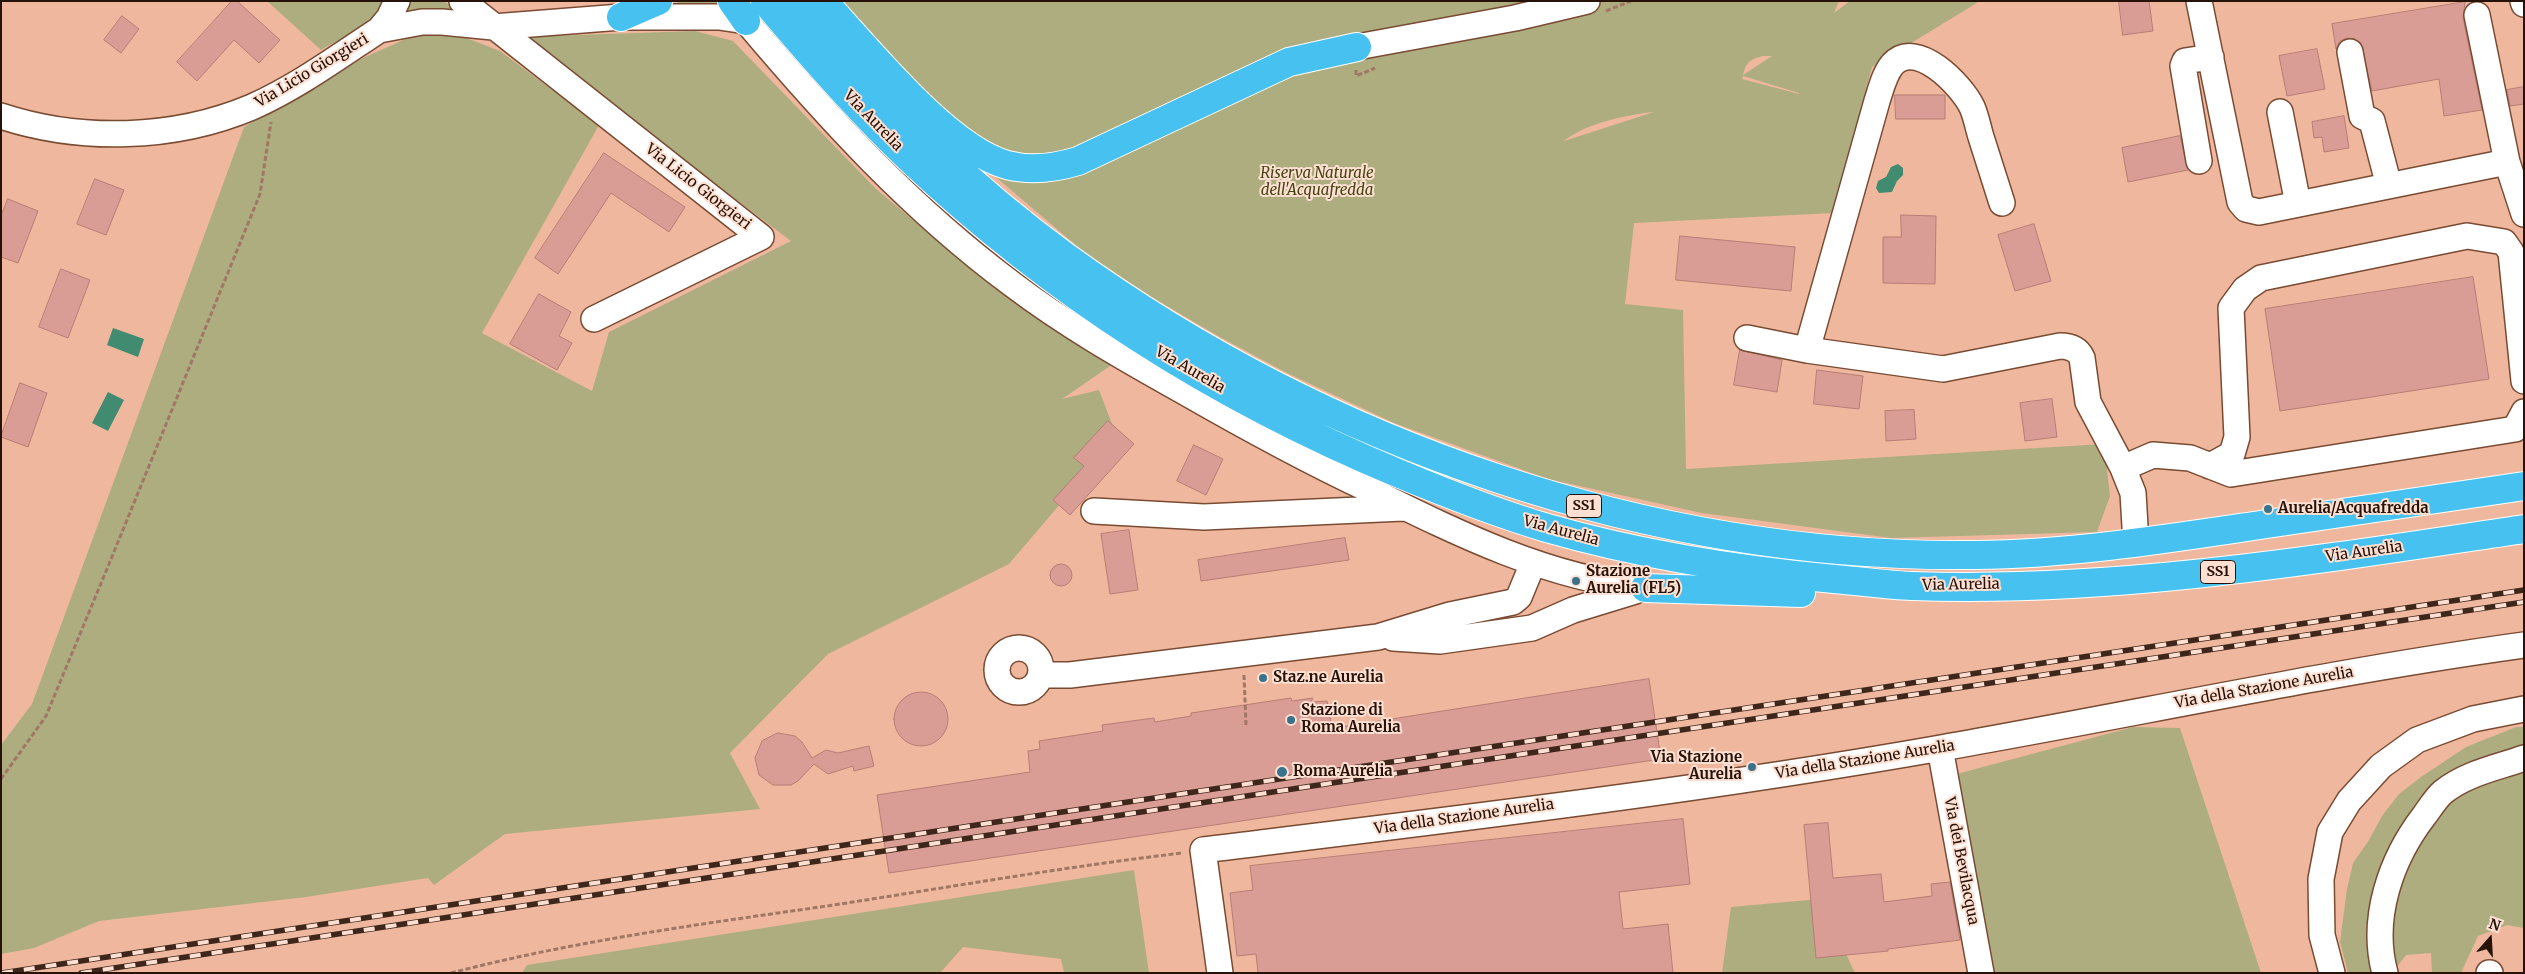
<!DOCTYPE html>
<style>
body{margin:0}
#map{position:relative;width:2525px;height:974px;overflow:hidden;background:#efb89e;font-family:Merriweather,serif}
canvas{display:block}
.frame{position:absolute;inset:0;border:2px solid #261208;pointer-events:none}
.north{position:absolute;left:2465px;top:914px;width:50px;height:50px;-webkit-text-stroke:4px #fde0d2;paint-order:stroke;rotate:19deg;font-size:14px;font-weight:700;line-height:20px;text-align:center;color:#261208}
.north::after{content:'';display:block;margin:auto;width:18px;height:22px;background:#261208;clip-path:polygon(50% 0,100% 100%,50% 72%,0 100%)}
</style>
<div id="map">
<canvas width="2525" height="974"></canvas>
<div class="frame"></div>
<div class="north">N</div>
</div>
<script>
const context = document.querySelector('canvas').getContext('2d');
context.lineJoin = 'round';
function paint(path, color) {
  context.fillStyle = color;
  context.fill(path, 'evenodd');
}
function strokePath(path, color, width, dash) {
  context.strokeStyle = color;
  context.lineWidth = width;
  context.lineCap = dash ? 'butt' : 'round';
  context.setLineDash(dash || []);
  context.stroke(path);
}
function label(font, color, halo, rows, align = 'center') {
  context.font = font + ' Merriweather,serif';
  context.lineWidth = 4;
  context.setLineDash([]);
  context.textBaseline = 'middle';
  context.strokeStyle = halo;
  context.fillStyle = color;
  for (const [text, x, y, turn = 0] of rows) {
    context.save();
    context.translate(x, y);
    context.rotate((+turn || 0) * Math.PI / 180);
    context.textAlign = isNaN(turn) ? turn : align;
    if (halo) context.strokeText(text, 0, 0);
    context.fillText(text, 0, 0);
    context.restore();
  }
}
paint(new Path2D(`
 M267,1h115c-10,26 -39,36 -61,49z
 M408,1h36l15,13 -54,-2z
 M679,1h44l7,10 -59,-3z
 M836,1h1003l-5,12 16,-12h130l-108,66 -39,146 -199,10 -9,81 58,6 3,159 418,-25 6,52 -13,36 -206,6 -189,-25 -154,-34 -154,-56 -109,-51 -67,-36 -65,-38 -68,-45 -88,-75 -41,-51zM1763,56h9l-29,19c3,-13 7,-16 20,-19zM1743,76l56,17v1l-57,-15zM1654,112l-90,29c22,-18 62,-26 90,-29z
 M695,31l38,10 142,147 82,69 156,107 -51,35 37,-9 18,47 -108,127 -181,90 -98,99 30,56 -255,25 -71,51 -6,-7 -122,19 -207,24 -65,27 -33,6v-209l31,-41 212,-577 119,-69 54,-24h39l44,17 99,74 -117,208 110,58 17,-59 182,-91 -270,-204z
 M2133,727l47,1 81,245h-268l-40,-198z
 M2516,727h8v201l-17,-3 -29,11 -17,37h-29l-1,-20 -25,2 -14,18h-44l-8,-31 7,-53 6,-26 16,-23 13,-24 17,-22 22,-17 45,-30z
 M1134,870l15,103h-85l-3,-14 -98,-12 -23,26h-418l5,-8z
 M1820,899l35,74h-133l9,-66z`), '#adad80');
paint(new Path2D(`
 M1898,164l5,4v7l-6,6 -5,11 -13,1 -3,-5 2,-7 8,-4 5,-10z
 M113,328l31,11 -6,18 -31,-12z
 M108,392l16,8 -16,31 -16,-8z`), '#418b70');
const building = new Path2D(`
 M232,1h5l43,39 -21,23 -25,-23 -37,41 -20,-19z
 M2119,1h30l4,30 -30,4z
 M2465,2l-2,16 19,92 -38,6 -5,-37 -67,12 -11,-48 -6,-4 -8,-1 -7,3 -4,8 -4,-25z
 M122,16l17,13 -18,24 -17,-13z
 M2317,49l8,40 -38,7 -8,-40z
 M2524,87v17l-14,2 -3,-16z
 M1895,95h50v24h-49z
 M2344,116l5,32 -25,4 -2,-15 -8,1 -2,-16z
 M2180,136l8,34 -60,12 -6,-34z
 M604,153l81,54 -16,25 -58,-39 -53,81 -23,-16z
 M95,179l29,11 -18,45 -29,-11z
 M8,199l30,12 -20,52 -17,-6v-41z
 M1901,215l35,1 -1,68 -52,-1v-46h18z
 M2034,224l17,57 -36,10 -17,-56z
 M1680,236l115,11 -4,44 -115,-11z
 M61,269l29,11 -22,58 -29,-11z
 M2473,277l16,102 -209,32 -15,-102z
 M539,294l32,18 -12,24 13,7 -15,27 -47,-26z
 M1740,350l42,10 -5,32 -43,-7z
 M1817,370l46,6 -4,33 -45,-5z
 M20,383l27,10 -19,54 -27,-10z
 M2052,399l5,38 -32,4 -5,-38z
 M1914,410l2,29 -30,2 -1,-30z
 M1108,421l26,23 -64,71 -17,-15 31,-34 -10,-8z
 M1194,445l29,14 -17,36 -29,-14z
 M1129,530l9,60 -28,4 -9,-60z
 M1345,538l4,22 -148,21 -3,-21z
 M1050 575a11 11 0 1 1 22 0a11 11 0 1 1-22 0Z
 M1649,679l12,80 -772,114 -12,-78 153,-23 -2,-21 12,-2 -1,-8 64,-10 -1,-6 52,-7 1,4 36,-6v-3l100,-15 1,3 21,-3 -2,4 16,-1 5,27z
 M894 719a27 27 0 1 1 54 0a27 27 0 1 1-54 0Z
 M778,733l17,3 7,6 10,16 14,-8 12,3 31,-7 5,20 -20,5 -1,-5 -25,8 -14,-10 -16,17 -7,4h-18l-14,-10 -4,-17 7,-17z
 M1683,819l7,65 -71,8 4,37 45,-5 5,49h-415l-2,-19 -19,2 -7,-63 23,-3 -3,-24z
 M1828,823l5,55 48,-4 3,28 48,-6 -1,-12 19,-2 10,58 -72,9v2l-72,7 -12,-133z`);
paint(building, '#d99d95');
strokePath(building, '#b77d75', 1);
const minor = new Path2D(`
 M462,1l299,236 -167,82
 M2199,1l41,201 6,7 13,3 248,-50 17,52
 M2523,1l1,3
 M2477,15l30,147
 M379,30l43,-8h20l51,5 128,-10h98l27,4c81,96 165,188 266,263 54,41 112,74 171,107 61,35 123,69 187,99 87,43 177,88 275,98
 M1357,47l158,-29 72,-17
 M2350,52l12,64 10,5 17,65
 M2280,112l18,92
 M1,116c79,26 173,24 251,-9 45,-20 86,-50 127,-77l10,-12 8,-17
 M2199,161l-16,-95 2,-5 26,-4
 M1747,338l60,12 136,19 117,-23c10,0 18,3 22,12l6,44 35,66 10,25 3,50
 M1807,350l70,-249c4,-12 7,-26 15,-36 24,-28 70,21 80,42 4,9 6,20 9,30 7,22 14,44 21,66
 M2210,466l22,-12 5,-17 -6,-129 14,-19 16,-11 206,-42 37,6 7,10 13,129
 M2123,468l30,-13 37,3 41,16 284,-45 9,-17
 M1094,511l110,6 199,-9
 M1393,638l47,3 92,-13 41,-18 62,-19
 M997 670a22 22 0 1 1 44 0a22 22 0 1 1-44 0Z
 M1042,675h28l308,-38 72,-22 63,-13 6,-5 14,-34
 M1940,748l41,225
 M1220,973l-17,-123c246,-30 494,-59 738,-102 195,-34 387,-76 583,-103
 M2332,973l-10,-38 -1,-56 9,-47 19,-31 32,-35 36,-26 56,-21 51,-10
 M2385,973c-15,-55 6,-114 39,-157 6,-8 12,-18 19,-24 24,-19 53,-24 81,-34
 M2489,973h1`);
const highway = new Path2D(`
 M732,1l14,20
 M765,1c46,55 93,109 145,158 143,135 309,240 490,315 48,20 96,39 147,54 94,27 190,42 287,51 26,2 52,6 78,7 205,7 410,-27 612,-57
 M797,1c79,94 170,184 269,256 261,189 586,302 909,298 96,-1 191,-16 285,-30 88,-13 176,-26 264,-39
 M823,1c44,47 123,147 184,164 23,6 48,3 71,-4l211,-99 68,-15
 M621,17l37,-16
 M1645,588l156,5`);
strokePath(minor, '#7a4b33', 28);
strokePath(highway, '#fff', 30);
strokePath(new Path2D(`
 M1606,11l25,-10
 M1356,70v6l19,-8
 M1244,675l2,50
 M1,779l45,-63 63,-152 151,-370 11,-72
 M451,973c123,-32 250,-49 376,-67 118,-18 236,-39 355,-53`), '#a17764', 3, [5, 2.5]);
strokePath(minor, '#fff', 25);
strokePath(highway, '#47c1f0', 28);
const rail = new Path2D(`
 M2,973l2522,-383
 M81,973l2443,-371`);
strokePath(rail, '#3f261b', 5.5);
strokePath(rail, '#fde0d2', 4, [11]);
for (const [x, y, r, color] of [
 [2268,509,5,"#38738b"],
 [1576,581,5,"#38738b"],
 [1263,678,5,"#38738b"],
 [1291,720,5,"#38738b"],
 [1752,767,5,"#38738b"],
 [1282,772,6,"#38738b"]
]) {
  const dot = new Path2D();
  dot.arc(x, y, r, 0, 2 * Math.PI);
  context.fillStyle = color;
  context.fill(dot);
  strokePath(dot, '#fde0d2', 2);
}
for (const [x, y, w] of [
 [1584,506,35],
 [2218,572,35]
]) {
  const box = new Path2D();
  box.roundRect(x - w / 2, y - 11.5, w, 23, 4);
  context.fillStyle = '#fde0d2';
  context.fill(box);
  strokePath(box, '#261208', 1);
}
label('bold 14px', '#261208', null, [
 ["SS1",1584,506],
 ["SS1",2218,572]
]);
label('15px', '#261208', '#fde0d2', [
 ["Via Licio Giorgieri",312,71,-31],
 ["Via Aurelia",873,121,46],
 ["Via Licio Giorgieri",698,187,38],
 ["Via Aurelia",1190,370,30],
 ["Via Aurelia",1561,531,15],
 ["Via Aurelia",2364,552,-8],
 ["Via Aurelia",1961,585,-1],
 ["Via della Stazione Aurelia",2264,688,-10],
 ["Via della Stazione Aurelia",1865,760,-9],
 ["Via della Stazione Aurelia",1464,817,-8],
 ["Via dei Bevilacqua",1961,861,79]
]);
label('italic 15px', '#464513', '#fde0d2', [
 ["Riserva Naturale",1317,174],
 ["dell'Acquafredda",1317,191]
]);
label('bold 15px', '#261208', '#fde0d2', [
 ["Aurelia/Acquafredda",2278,509],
 ["Stazione",1586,572],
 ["Aurelia (FL5)",1586,589],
 ["Staz.ne Aurelia",1273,678],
 ["Stazione di",1301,711],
 ["Roma Aurelia",1301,728],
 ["Via Stazione",1742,758,"right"],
 ["Aurelia",1742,775,"right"],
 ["Roma Aurelia",1293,772]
], 'left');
</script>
